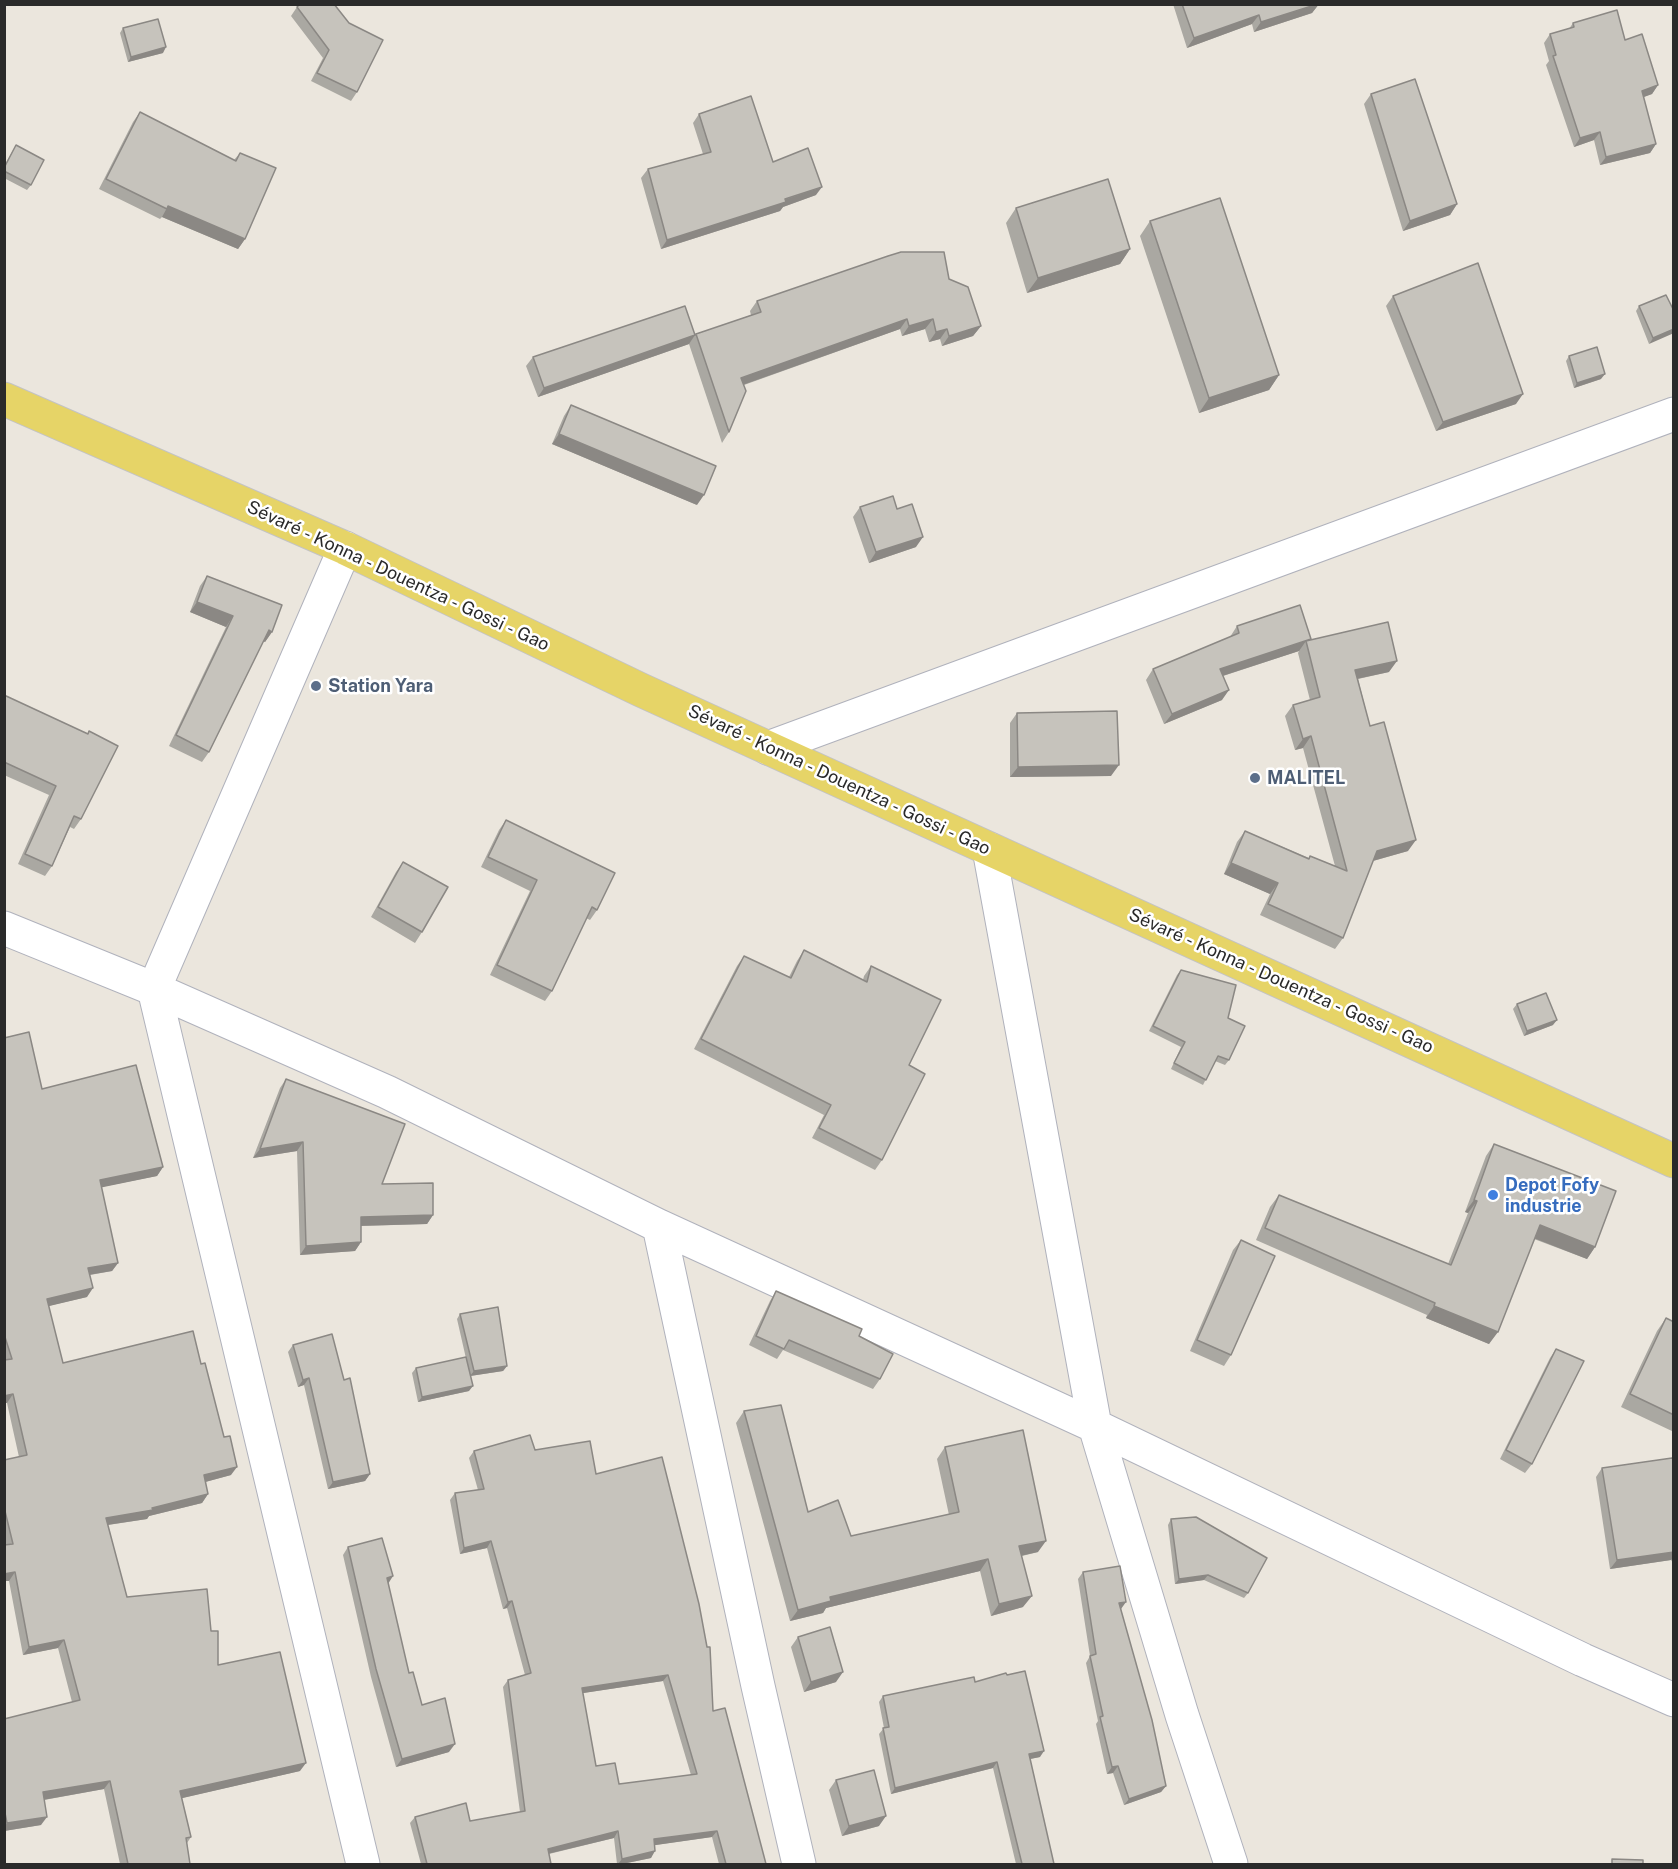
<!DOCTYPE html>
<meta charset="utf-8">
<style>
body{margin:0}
#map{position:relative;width:1678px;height:1869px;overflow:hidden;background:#ebe6dd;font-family:"Public Sans",sans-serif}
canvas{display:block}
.frame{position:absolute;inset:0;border:6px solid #2a2a2a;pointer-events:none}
</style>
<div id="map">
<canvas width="1678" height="1869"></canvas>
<div class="frame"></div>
</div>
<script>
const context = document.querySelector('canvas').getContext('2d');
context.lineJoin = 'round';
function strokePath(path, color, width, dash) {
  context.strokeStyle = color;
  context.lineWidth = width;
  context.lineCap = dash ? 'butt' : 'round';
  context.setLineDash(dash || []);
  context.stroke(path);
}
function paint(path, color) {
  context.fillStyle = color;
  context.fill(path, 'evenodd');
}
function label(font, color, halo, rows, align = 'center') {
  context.font = font + ' "Public Sans",sans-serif';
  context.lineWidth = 5;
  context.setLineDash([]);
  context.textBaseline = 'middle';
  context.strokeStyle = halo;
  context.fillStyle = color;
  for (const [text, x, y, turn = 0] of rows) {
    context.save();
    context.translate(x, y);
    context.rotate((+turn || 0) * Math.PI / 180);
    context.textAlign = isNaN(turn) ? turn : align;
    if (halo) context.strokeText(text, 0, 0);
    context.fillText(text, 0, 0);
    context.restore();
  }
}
const minor = new Path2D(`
 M345,548l-191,441 209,875
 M768,748l906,-334
 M989,849l106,577 87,289 49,149
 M4,928l150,61 233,103 272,134 436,200 488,234 91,40
 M659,1226l99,460 41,178`);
const major = new Path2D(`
 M4,399l341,149 296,142 1033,471`);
strokePath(minor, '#b0b2bc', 35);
strokePath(major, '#c3c3c3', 35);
strokePath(minor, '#fff', 33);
strokePath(major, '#e6d467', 33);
paint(new Path2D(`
 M300,4l57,88 -6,9 -40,-20 12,-23 -32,-42 6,-9z
 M1173,4h146l-7,9 -58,19 -2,-8 -65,24z
 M1573,23l52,17 33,45 -6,9 -9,3 13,47 -6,9 -50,12 -6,-25 -20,7 -28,-82 3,-4 -5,-18 6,-9 19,-5z
 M123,28l40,25 -35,9 -8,-29z
 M1371,94l86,110 -7,11 -47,16 -39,-127z
 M140,112l94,48 6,-7 5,86 -7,10 -76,-32 -2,2 -61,-30 34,-67z
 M699,114l74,48 43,33 -33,12 -3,4 -119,38 -20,-71 7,-9 55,-15 -10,-31z
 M16,145l15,40 -4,5 -23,-12v-12z
 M1016,208l114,41 -10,15 -93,29 -21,-70z
 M1150,221l129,154 -10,15 -70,23 -59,-177z
 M949,279l32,47 -8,10 -31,10 -2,-7 -11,3 -4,-13 -23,7 -2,-7 -156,56 -15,47 -7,11 -33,-99 -151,53 -12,-31 7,-9 162,-22 56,-20 -1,-4 7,-10z
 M1393,296l123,108 -80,27 -50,-125z
 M1639,306l35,5 -25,33 -13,-33z
 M1569,356l32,23 -27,9 -8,-27z
 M571,405l126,100 -145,-61 12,-28z
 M860,507l37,2 19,38 -47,16 -16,-46z
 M207,576l65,56 -7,10 -2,-1 -54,111 -7,10 -33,-16 57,-119 -36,-15 10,-26z
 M1237,626l74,14 78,32 -31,7 12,47 38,125 -35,10 -30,77 -8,11 -75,-34 10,-21 -46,-20 13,-32 8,-11 64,27 1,-2 25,10 -32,-118 -8,2 -10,-34 8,-11 17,-5 -12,-47 1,-2 -76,25 -1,24 -58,24 -18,-44 7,-11 77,-32z
 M4,695l77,124 -7,10 -4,-2 -18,39 -7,10 -27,-12 31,-69 -45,-20z
 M1017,713l94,63 -101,1v-54z
 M506,820l91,90 -7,10 -4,-2 -34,73 -7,10 -55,-26 40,-84 -49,-24 18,-37z
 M403,862l19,70 -7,11 -44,-26 25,-45z
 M804,950l59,30 1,-4 7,-10 38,99 -27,95 -7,10 -63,-32 12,-23 -130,-66 43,-83 7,-10 45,21 8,-16z
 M1181,970l47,48 1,42 -4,5 -10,-4 -12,24 -32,-16 10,-22 -32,-16 28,-56z
 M1517,1004l36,21 -29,11 -11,-27z
 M4,1038l38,51 121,78 -6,9 -56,11 17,76 -6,8 -22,4 -3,22 -39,9 15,57 138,1 30,111 -26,7 3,12 -6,9 -53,13 -2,3 -39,6 19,72 84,34 7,34 82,106 -118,27 9,39 -4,6 3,21h-70l-16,-75 -60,11 -3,25 -37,6v-112l68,-17 -14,-54 -35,7 -14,-74h-5v-36h2l-2,-5v-80l15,-3 -12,-54h-3z
 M286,1079l96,105 51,31 -6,9 -66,2v16l-6,9 -55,4 -3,-104 -44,7 27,-70z
 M1494,1144l101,103 -8,12 -53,-20 -45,105 -63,-26 1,-3 -171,-75 14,-33 9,-12 169,69 20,-51 -3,-1 21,-56z
 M1241,1240l-10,115 -7,11 -34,-15 43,-101z
 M776,1291l83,45 21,43 -7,10 -90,-39 -6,9 -28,-14 21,-44z
 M460,1314l47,52 -4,5 -33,5 -13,-57z
 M1666,1318l8,4v110l-53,-25 36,-76z
 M293,1345l77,129 -5,7 -37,8 -24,-104 -6,2 -10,-35z
 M1556,1349l-24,115 -7,9 -25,-14 50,-101z
 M416,1368l53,23 -51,11 -6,-29z
 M744,1411l64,101 43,24 98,-21 -12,-56 8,-12 93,105 -16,4 1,51 -32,9 -11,-45 -154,37 -3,5 -33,8 -54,-198z
 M535,1450l61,24 117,237 53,153h-47l-7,-27 -57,8 -4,13 -29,6h-5l-3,-26 -65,16 2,10h-130l-11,-41 5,-6 55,4 50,-9 -17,-125 5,-7 17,-5 -18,-67 -4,1 -16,-61 -27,6 -10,-54 5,-7 23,-3 -9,-32 5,-7zM663,1681l28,94 -72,9 -23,-18 -13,-73z
 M1674,1460v104l-3,-4 -61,9 -14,-92 6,-9z
 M1171,1519l77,74 -4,5 -40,-18 -29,4 -7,-59z
 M348,1547l40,36 21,90 13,32 27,47 -53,15 -25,-90 -28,-122z
 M1083,1572l38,37 45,177 -5,6 -37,13 -11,-32 -6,1 -11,-50 2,-3 -12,-58 4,-7 -12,-77z
 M798,1637l38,45 -32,10 -13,-45z
 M975,1682l65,75 -10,2 24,105h-38l-23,-96 -102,26 -12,-60 5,-6 -5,-26 4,-6z
 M836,1780l43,46 -37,10 -13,-46z`), '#aaa8a2');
paint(new Path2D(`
 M1319,4l-7,9 -58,19 7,-10z
 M1259,15l-7,9 -65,24 7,-10z
 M166,47l-3,6 -35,9 3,-5z
 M1658,85l-6,9 -16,6 6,-9z
 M1600,132l-6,8 -20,7 6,-9z
 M1656,144l-6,9 -50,12 6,-8z
 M822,187l-6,8 -33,12 -3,4 -119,38 6,-9z
 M1457,204l-7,11 -47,16 7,-10z
 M168,206l77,33 -7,10 -76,-32z
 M1130,249l-10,15 -93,29 11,-15z
 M907,319l-7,10 -166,59 7,-10z
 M933,319l-8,10 -23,7 7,-10z
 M981,326l-8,10 -31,10 7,-10z
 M947,329l-7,10 -11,3 7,-10z
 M1674,329v4l-25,11 4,-6z
 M695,335l-6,9 -151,53 6,-9z
 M1605,374l-4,5 -27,9 3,-5z
 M1279,375l-10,15 -70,23 10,-15z
 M1523,394l-7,10 -80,27 7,-9z
 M559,434l145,61 -7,10 -145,-61z
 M923,537l-7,10 -47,16 7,-11z
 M197,602l36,14 -7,11 -36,-15z
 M269,630l3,2 -7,10 -3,-2z
 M1311,639l-4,6 -1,-4 -7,10 -86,28 7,-10z
 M1397,661l-8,11 -42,9 8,-11z
 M1229,690l-7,10 -58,24 8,-10z
 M1311,736l-8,12 -8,2 8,-11z
 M1119,765l-8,11 -101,1 8,-10z
 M1416,840l-8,11 -39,11 8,-11z
 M1231,863l47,20 -8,11 -46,-20z
 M1557,1020l-4,5 -29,11 3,-5z
 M303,1142l-6,9 -44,7 7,-9z
 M163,1167l-6,9 -63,13 6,-9z
 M1474,1200l3,1 -9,12 -3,-1z
 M433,1215l-6,9 -72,2 6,-9z
 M1540,1225l55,22 -8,12 -56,-22z
 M361,1242l-6,9 -55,4 6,-9z
 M118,1263l-6,8 -30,5 6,-8z
 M93,1288l-6,9 -46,11 6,-9z
 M1434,1306l64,26 -9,12 -63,-26z
 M507,1366l-4,5 -33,5 4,-5z
 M309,1378l-5,7 -6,2 5,-7z
 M473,1386l-4,5 -51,11 4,-5z
 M13,1394l-6,9h-3v-7z
 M237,1467l-6,8 -33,9 6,-9z
 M370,1474l-5,7 -37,8 5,-7z
 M208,1494l-6,9 -53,13 -2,3 -47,7 6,-8z
 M491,1541l-4,7 -27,6 4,-6z
 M1046,1541l-8,11 -27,6 8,-12z
 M1674,1552v5l-3,3 -61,9 7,-9z
 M988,1559l-8,12 -154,37 -3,5 -33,8 8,-11 32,-13z
 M15,1572l-6,9h-5v-7z
 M1208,1575l-4,5 -29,4 4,-5z
 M393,1576l-5,8 -1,-6z
 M1032,1596l-9,11 -32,9 8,-12z
 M512,1601l-5,7 -4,1 5,-7z
 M1126,1602l-5,7 -2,-6z
 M64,1640l-6,8 -35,7 6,-8z
 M843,1672l-7,10 -32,10 7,-10z
 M668,1675l-5,6 -86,13 5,-6z
 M455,1744l-6,8 -53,15 6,-8z
 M1044,1751l-4,6 -15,3 4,-6z
 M997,1762l-4,6 -102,26 4,-6z
 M306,1763l-6,8 -126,29 6,-9z
 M1118,1766l-5,7 -6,1 5,-7z
 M110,1781l-6,8 -67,12 6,-9z
 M1166,1786l-5,6 -37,13 5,-6z
 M886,1816l-7,10 -37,10 7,-10z
 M47,1817l-6,8 -37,6v-5l3,-3z
 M618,1831l-4,7 -71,17 5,-6z
 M717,1831l-5,6 -63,9 5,-7z
 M655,1851l-4,7 -29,6h-4l4,-5z`), '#8b8884');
const building = new Path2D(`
 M300,4h34l15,19 34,17 -26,52 -40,-19 12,-23 -32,-43z
 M1182,4h136l-57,18 -2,-7 -65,23z
 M1617,10l8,30 17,-6 16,51 -16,6 14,53 -50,13 -6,-25 -20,6 -27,-82 3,-1 -6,-21 24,-7 -1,-4z
 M158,19l8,28 -35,10 -8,-29z
 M1415,79l42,125 -47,17 -39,-127z
 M751,96l22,66 35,-14 14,39 -37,12 1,3 -119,38 -19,-71 63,-17 -12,-38z
 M140,112l96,49 4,-8 36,15 -31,71 -77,-33 -1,3 -61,-30z
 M16,145l28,15 -13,25 -27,-14v-3z
 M1108,179l22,70 -92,29 -22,-70z
 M1220,198l59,177 -70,23 -59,-177z
 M901,252h43l5,27 19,8 13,39 -32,10 -2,-7 -11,3 -3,-13 -24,7 -2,-7 -166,59 5,13 -17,41 -33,-98 65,-22 -4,-11 131,-45z
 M1478,263l45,131 -80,28 -50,-126z
 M1666,295l8,16v18l-21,9 -14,-32z
 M685,306l10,29 -151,53 -11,-31z
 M1597,347l8,27 -28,9 -8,-27z
 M571,405l145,61 -12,29 -145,-61z
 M893,496l4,13 15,-5 11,33 -47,15 -16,-45z
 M207,576l75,29 -10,27 -3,-2 -60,122 -33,-17 57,-119 -36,-14z
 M1300,605l11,34 -91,30 9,21 -57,24 -19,-45 86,-36 -2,-7z
 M1388,622l9,39 -42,9 15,56 14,-4 32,118 -39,11 -34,87 -75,-34 10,-21 -47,-20 14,-32 64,28 1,-3 37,15 -36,-135 -8,3 -10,-34 27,-8 -14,-56z
 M4,695l84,39 1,-3 29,15 -37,73 -7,-3 -22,50 -27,-12 31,-68 -52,-24z
 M1117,711l2,54 -101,2 -1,-54z
 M506,820l109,53 -18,37 -5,-3 -40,84 -55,-26 40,-85 -49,-23z
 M403,862l45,25 -26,45 -44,-25z
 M804,950l63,32 4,-16 70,34 -32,65 16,9 -43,86 -63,-32 12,-23 -130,-66 43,-83 47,22z
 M1181,970l55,15 -8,33 17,8 -16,34 -11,-4 -12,24 -32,-17 11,-21 -32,-16z
 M1546,993l11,27 -30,11 -10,-27z
 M29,1032l13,57 94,-24 27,102 -63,13 18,83 -30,5 5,20 -46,11 16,64 130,-32 8,33 4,-1 19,74 6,-1 7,31 -33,8 4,19 -56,14 1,2 -47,8 21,79 80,-8 4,42h7v34l62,-13 26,111 -126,28 11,46 -5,1 4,26h-62l-18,-83 -67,11 4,25 -40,6 -3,-15v-89l76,-19 -16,-60 -35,7 -14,-75 -11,2v-29l9,-1 -9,-37v-47l23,-5 -14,-61 -9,2v-36l8,-1 -8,-25v-296z
 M286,1079l119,45 -23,60 51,-1v32l-72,2v25l-55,4 -3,-104 -43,7z
 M1494,1144l122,47 -21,56 -55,-22 -42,107 -64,-26 1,-3 -170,-75 14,-33 172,70 26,-64 -3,-1z
 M1241,1240l34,16 -44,99 -34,-15z
 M776,1291l86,38 -3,7 34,18 -13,25 -91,-39 -5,9 -28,-13z
 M498,1307l9,59 -33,5 -14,-57z
 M1666,1318l8,4v93l-44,-21z
 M332,1334l12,46 6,-2 20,96 -37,8 -24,-104 -6,2 -10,-35z
 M1556,1349l28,12 -52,103 -26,-14z
 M466,1357l7,29 -51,11 -6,-29z
 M781,1405l27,107 30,-12 13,36 108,-24 -14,-65 78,-17 23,111 -27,5 13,50 -33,8 -11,-45 -158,38 1,4 -33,9 -54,-199z
 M530,1435l5,15 55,-9 6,33 66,-17 37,147 8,43h3l3,64 12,-3 41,156h-40l-9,-33 -63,8 1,12 -33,8 -4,-28 -70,18 3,15h-124l-12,-47 51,-14 4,18 55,-10 -17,-131 23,-7 -19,-72 -4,1 -17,-61 -27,7 -9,-55 29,-4 -10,-38zM668,1675l29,99 -78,10 -4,-21 -19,3 -14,-78z
 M1672,1458l2,2v92l-57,8 -15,-92z
 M1196,1517l71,41 -19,35 -40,-18 -29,4 -8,-60z
 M382,1538l11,38 -6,2 22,95 4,-1 9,33 23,-7 10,46 -53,15 -26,-90 -28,-122z
 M1120,1566l6,36 -7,1 33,117 14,66 -37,13 -11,-33 -6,1 -12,-50 3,-1 -13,-60 6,-2 -13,-82z
 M830,1627l13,45 -32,10 -13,-45z
 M1025,1671l19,80 -15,3 25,110h-32l-25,-102 -102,26 -12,-60 6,-1 -6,-31 91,-19 1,5 31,-9 1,2z
 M874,1770l12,46 -37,10 -13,-46z
 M1612,1859l31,1v4h-31z`);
paint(building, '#c6c3bc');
strokePath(building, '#8b8884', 1.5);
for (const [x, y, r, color] of [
 [316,686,6,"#5c6f8a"],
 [1255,778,6,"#5c6f8a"],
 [1493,1195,6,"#3f7fe0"]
]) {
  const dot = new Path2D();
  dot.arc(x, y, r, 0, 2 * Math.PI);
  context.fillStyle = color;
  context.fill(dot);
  strokePath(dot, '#fff', 2);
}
label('18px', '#2a2a2a', '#fff', [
 ["Sévaré - Konna - Douentza - Gossi - Gao",398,576,25],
 ["Sévaré - Konna - Douentza - Gossi - Gao",839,780,25],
 ["Sévaré - Konna - Douentza - Gossi - Gao",1281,981,24]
]);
label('bold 18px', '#4e5e75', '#fff', [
 ["Station Yara",328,686],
 ["MALITEL",1267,778]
], 'left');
label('bold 18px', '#366cbe', '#fff', [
 ["Depot Fofy",1505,1185],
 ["industrie",1505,1206]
], 'left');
</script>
